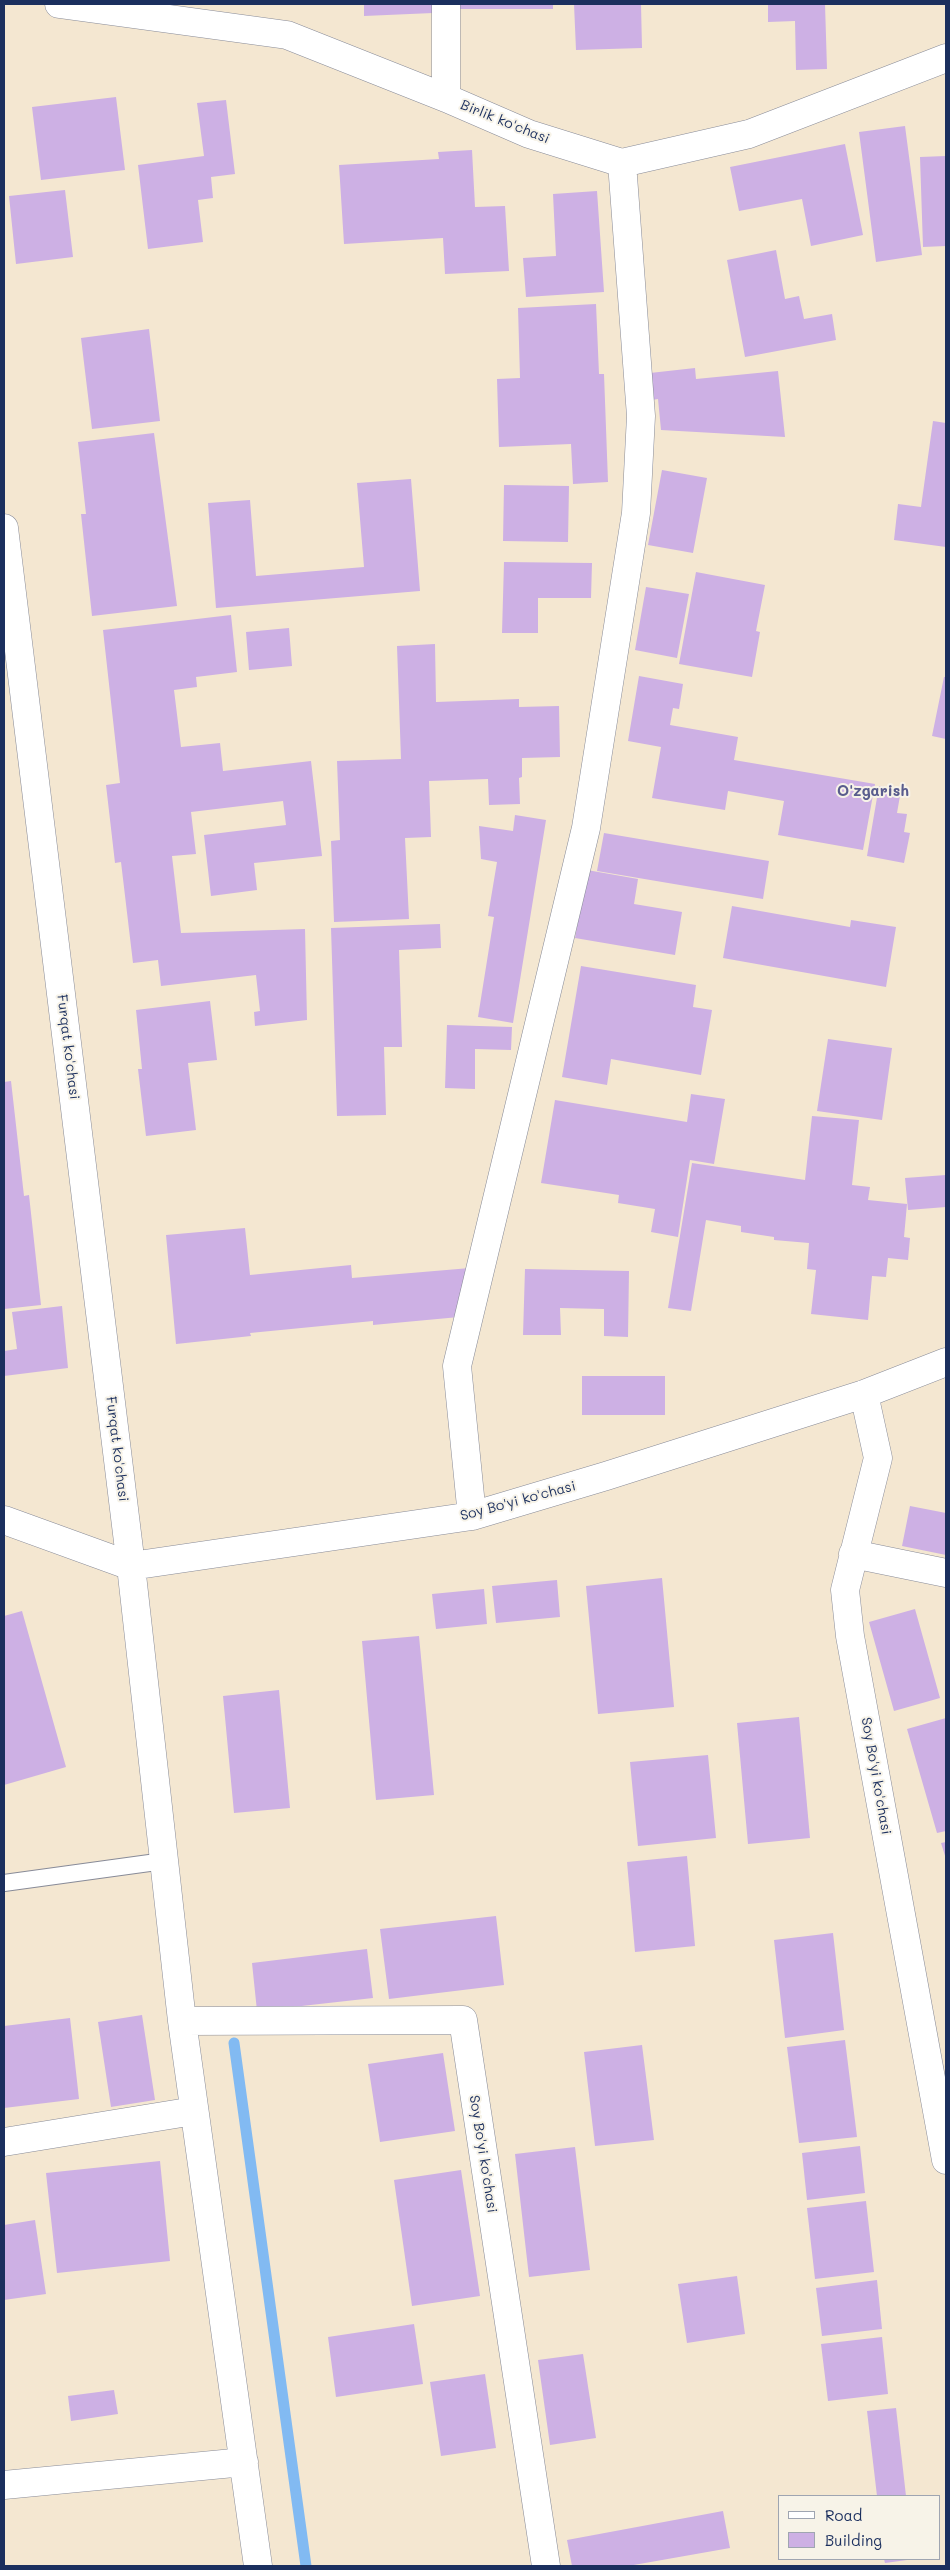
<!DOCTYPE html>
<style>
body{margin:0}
#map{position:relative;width:950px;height:2570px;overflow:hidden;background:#f4e7d1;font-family:Mali,sans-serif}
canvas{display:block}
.frame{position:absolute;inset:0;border:5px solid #1b2f5e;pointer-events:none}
.legend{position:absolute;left:778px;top:2495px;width:162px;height:65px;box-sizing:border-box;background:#f7f3e8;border:1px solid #9fa5b1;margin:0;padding:6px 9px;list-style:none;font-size:15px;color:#1b2f5e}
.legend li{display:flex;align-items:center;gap:10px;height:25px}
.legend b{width:25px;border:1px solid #9fa5b1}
</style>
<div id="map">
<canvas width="950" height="2570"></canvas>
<div class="frame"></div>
<ul class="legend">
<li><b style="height:6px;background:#fff"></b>Road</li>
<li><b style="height:14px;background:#cdb0e4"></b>Building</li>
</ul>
</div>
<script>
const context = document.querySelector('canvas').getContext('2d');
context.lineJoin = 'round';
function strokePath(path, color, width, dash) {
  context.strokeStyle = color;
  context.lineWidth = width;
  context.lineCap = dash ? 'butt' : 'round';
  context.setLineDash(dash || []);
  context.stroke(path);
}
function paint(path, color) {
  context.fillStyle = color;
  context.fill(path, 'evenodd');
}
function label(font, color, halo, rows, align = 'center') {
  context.font = font + ' Mali,sans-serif';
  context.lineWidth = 4;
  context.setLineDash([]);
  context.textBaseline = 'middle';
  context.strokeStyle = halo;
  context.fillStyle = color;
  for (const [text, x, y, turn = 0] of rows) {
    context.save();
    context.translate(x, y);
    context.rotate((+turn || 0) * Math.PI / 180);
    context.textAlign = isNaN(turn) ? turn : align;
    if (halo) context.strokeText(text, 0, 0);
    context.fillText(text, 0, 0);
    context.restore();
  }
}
strokePath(new Path2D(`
 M234,2043l72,523`), '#82baf2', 11);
paint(new Path2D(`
 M364,4h68l1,9 -69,3z
 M460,4h93v5h-93z
 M574,4h67l1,44 -66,2z
 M768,4h57l2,65 -31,1 -1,-49 -27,1z
 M116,97l9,73 -84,10 -9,-73z
 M226,100l9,74 -24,3 2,21 -15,2 5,42 -55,7 -10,-84 66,-9 -7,-53z
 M905,126l17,129 -46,7 -17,-130z
 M845,144l18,91 -52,11 -9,-47 -63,12 -9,-44z
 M472,150l3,57 30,-1 4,65 -64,3 -2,-36 -99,6 -5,-79 100,-6 -1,-7z
 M946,156v90l-23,1 -3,-90z
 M65,190l8,67 -57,7 -7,-68z
 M597,191l7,101 -78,5 -3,-39 33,-2 -3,-62z
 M776,250l9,49 14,-3 5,23 28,-5 4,26 -91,17 -18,-97z
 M596,304l3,70h5l4,108 -35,2 -2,-40 -72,3 -2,-68 23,-1 -2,-70z
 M149,329l11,92 -68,8 -11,-91z
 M695,368l1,11 82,-8 7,66 -124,-7 -3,-31 -6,1 -2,-27z
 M933,421l13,2v124l-52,-7 4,-36 23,3z
 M154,433l23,173 -85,10 -11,-102h5l-8,-72z
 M662,470l45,8 -14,75 -45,-8z
 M411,479l9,112 -204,17 -8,-105 42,-3 6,76 108,-9 -7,-84z
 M504,485l65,1 -1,56 -65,-1z
 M504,562l88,1 -1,35h-53v35h-36z
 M696,572l69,13 -9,46 4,1 -8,45 -73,-13z
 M646,587l43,7 -12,64 -42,-8z
 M231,615l6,57 -41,5 1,10 -23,3 7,57 39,-4 3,28 88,-10 11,95 -68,7 3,27 -46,6 -7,-61 82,-10 -3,-24 -92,11 5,42 -24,2 9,77 124,-4 2,91 -52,6 -1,-14 6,-1 -4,-36 -95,11 -3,-26 -25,3 -12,-101 -6,1 -9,-78 14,-2 -17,-153z
 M289,628l3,38 -43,4 -3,-38z
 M435,644l1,58 83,-3v8l40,-1 1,51 -38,1v19l-3,1 1,26 -31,1 -1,-26 -59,2 2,56 -26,1 4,81 -75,3 -3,-81 9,-1 -3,-79 64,-2 -4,-113z
 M639,676l44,8 -4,25 -6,-1 -3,17 68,12 -4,23 141,24 -12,66 -85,-15 6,-34 -56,-10 -3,19 -73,-12 9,-51 -33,-6z
 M944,677h2v62l-14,-3z
 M879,786l22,4 -4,23 10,1 -3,18 6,1 -6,30 -37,-7z
 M515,815l31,5 -33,203 -35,-6 16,-100 -6,-1 9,-54 -16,-3 -2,-33 34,5z
 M604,833l165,28 -6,38 -166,-28z
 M587,870l51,9 -4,25 48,8 -7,43 -100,-17z
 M732,906l118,21 1,-7 45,7 -10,60 -163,-29z
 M440,924l1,24 -42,2 3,97h-18l2,68 -49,1 -6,-188z
 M581,966l115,19 -3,22 19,3 -11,65 -90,-16 -4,26 -45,-8z
 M210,1001l7,59 -29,3 8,67 -50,6 -8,-67h4l-6,-59z
 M447,1025l65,2 -1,23 -36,-1v40l-30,-1z
 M828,1039l64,9 -10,72 -65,-9z
 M11,1081l13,115 5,-1 12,110 -37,4v-227z
 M691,1094l34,5 -11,65 -24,-4 -12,77 -27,-5 4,-23 -37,-6 1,-8 -78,-12 14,-83 132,22z
 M812,1116l47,4 -7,65 18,2 -2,13 39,4 -3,33 6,1 -2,22 -20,-2 -2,19 -14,-1 -4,44 -57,-6 5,-44 -9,-1 2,-26 -35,-3v-3l-33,-5v-6l-35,-6 -15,91 -23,-3 24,-145 113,17z
 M946,1175v32l-38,3 -3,-32z
 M245,1228l5,47 101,-10 1,13 118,-10 -11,49 -86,8v-4l-123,12 1,3 -75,8 -10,-109z
 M525,1269l104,2 -1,66 -24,-1v-27l-44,-1 1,27h-38z
 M62,1306l6,62 -64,8v-25l13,-2 -5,-37z
 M582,1376h83v39h-83z
 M910,1506l36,7v42l-44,-9z
 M662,1578l12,129 -76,7 -12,-128z
 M557,1580l3,37 -64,6 -4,-37z
 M484,1589l3,35 -51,5 -4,-35z
 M915,1609l25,89 -46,13 -25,-89z
 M22,1611l44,156 -62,18v-169z
 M419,1636l15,159 -58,5 -14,-159z
 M279,1690l11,118 -56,5 -11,-117z
 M799,1717l11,121 -62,6 -11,-121z
 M946,1718v113l-9,2 -30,-104z
 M708,1755l8,83 -78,8 -8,-84z
 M946,1842v17l-5,-16z
 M687,1856l8,90 -60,6 -8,-90z
 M496,1916l8,69 -115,14 -9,-70z
 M833,1933l11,97 -59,8 -11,-98z
 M367,1949l6,49 -116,13 -5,-48z
 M142,2015l13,85 -44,7 -13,-85z
 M70,2018l9,81 -75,9v-82z
 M845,2040l12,97 -58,6 -12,-96z
 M642,2045l12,95 -59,6 -11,-94z
 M443,2053l12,78 -75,11 -12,-78z
 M860,2146l5,47 -58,7 -5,-47z
 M575,2147l15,123 -61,7 -14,-123z
 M160,2161l10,100 -113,12 -11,-100z
 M461,2170l19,126 -68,10 -18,-126z
 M866,2201l8,71 -59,7 -8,-71z
 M35,2220l11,74 -42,6v-75z
 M737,2276l8,58 -58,9 -9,-59z
 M877,2280l5,49 -60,7 -6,-48z
 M414,2324l9,60 -87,13 -8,-60z
 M882,2337l6,57 -60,7 -7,-57z
 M583,2354l13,84 -46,7 -12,-85z
 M485,2374l11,74 -55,8 -11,-74z
 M114,2390l4,24 -47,7 -3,-25z
 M896,2408l10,88h-29l-10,-85z
 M723,2511l7,37 -102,18h-56l-5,-26z
 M884,2559h23v1l-22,3z`), '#cdb0e4');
const service = new Path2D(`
 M4,1883l160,-22`);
const minor = new Path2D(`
 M59,4l228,31 159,63 83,36 93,29 127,-29 197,-76
 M446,4v94
 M4,528l127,1038 51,455 76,545
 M864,1394l14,64 -33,132 5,46 96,524
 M472,1516l-15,-150 129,-538 50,-315 5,-97 -19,-253
 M4,1520l127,46 341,-50 134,-40 258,-82 82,-32
 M853,1554l93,19
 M182,2021l281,-1 83,546
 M4,2142l190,-31
 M4,2485l240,-23`);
strokePath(service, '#888b98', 18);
strokePath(minor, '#888b98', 29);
strokePath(service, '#fff', 16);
strokePath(minor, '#fff', 28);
label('14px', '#1b2f5e', '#f7f3e8', [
 ["Birlik ko'chasi",505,122,22],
 ["Furqat ko'chasi",68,1047,83],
 ["Furqat ko'chasi",117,1449,83],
 ["Soy Bo'yi ko'chasi",518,1501,-15],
 ["Soy Bo'yi ko'chasi",876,1776,80],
 ["Soy Bo'yi ko'chasi",483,2154,81]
]);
label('bold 15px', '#595c8d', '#f7f3e8', [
 ["O'zgarish",873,791]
]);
</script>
